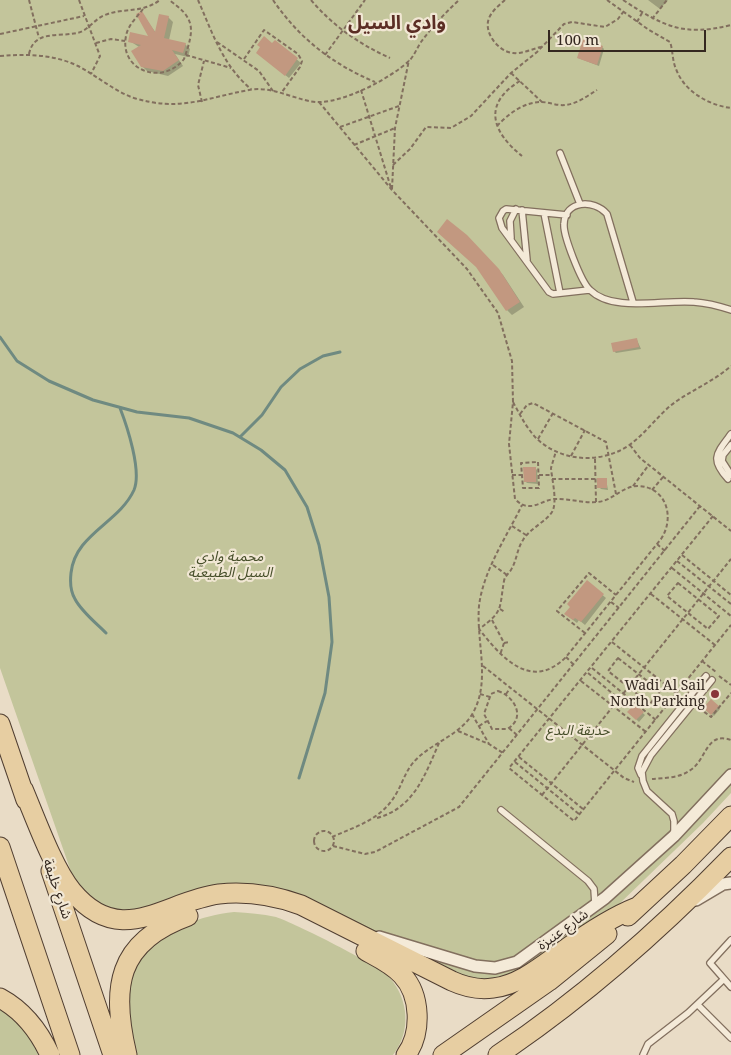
<!DOCTYPE html>
<meta charset="utf-8">
<style>
body{margin:0}
#map{position:relative;width:731px;height:1055px;overflow:hidden;background:#e9dcc6;font-family:"Noto Serif",serif}
canvas{display:block}
.scale{position:absolute;left:548px;top:30px;width:158px;height:22px;box-sizing:border-box;border:2px solid #342820;border-top:0;padding-left:6px;font-size:15px;line-height:18px;white-space:nowrap;color:#342820;-webkit-text-stroke:4px #f1e7d4;paint-order:stroke}
</style>
<div id="map">
<canvas width="731" height="1055"></canvas>
<div class="scale">100 m</div>
</div>
<script>
const context = document.querySelector('canvas').getContext('2d');
context.lineJoin = 'round';
function paint(path, color) {
  context.fillStyle = color;
  context.fill(path, 'evenodd');
}
function strokePath(path, color, width, dash) {
  context.strokeStyle = color;
  context.lineWidth = width;
  context.lineCap = dash ? 'butt' : 'round';
  context.setLineDash(dash || []);
  context.stroke(path);
}
function label(font, color, halo, rows, align = 'center') {
  context.font = font + ' "Noto Serif","Noto Sans Arabic",serif';
  context.lineWidth = 4.5;
  context.setLineDash([]);
  context.textBaseline = 'middle';
  context.strokeStyle = halo;
  context.fillStyle = color;
  for (const [text, x, y, turn = 0] of rows) {
    context.save();
    context.translate(x, y);
    context.rotate((+turn || 0) * Math.PI / 180);
    context.textAlign = isNaN(turn) ? turn : align;
    if (halo) context.strokeText(text, 0, 0);
    context.fillText(text, 0, 0);
    context.restore();
  }
}
paint(new Path2D(`
 M0,0h731v793l-28,30 -87,84 -95,70 -41,8 -189,-88 -120,7 -65,10 -30,-28 -76,-218z
 M234,912c15,1 28,2 42,5 18,6 103,48 114,61 19,22 21,54 3,77h-261c-4,-29 -8,-59 1,-88 2,-5 8,-10 12,-14 24,-26 55,-37 89,-41z
 M0,1007l32,28 8,20h-40z`), '#c3c59b');
paint(new Path2D(`
 M648,0h20l-8,9z
 M141,12l15,21 12,-16 5,5 -4,18 16,4 5,5 -2,8 -13,-3 8,12 -15,10 -21,-5 -5,-5 -3,-19 -9,-6 21,-3z
 M275,41l26,22 -12,15 -28,-22z
 M602,47l2,2 -5,17 -21,-8z
 M466,236l37,39 21,32 -12,8 -5,-5 -29,-42z
 M637,340l4,9 -25,4 -2,-2z
 M535,468l2,2 1,14 -11,-1 -2,-2z
 M606,479l2,11 -7,-1 -2,-2z
 M587,582l19,16 -21,27 -6,-5 -2,3 -8,-6 2,-10z
 M712,701l8,8 -6,7 -9,-8z
 M635,706l10,9 -6,7 -10,-10z`), '#0003');
strokePath(new Path2D(`
 M0,337l17,24 32,20 44,19 44,12 52,6 44,15 28,17 24,20 22,37 12,38 10,52 3,45 -7,51 -26,85
 M240,437l22,-22 19,-28 19,-18 23,-13 17,-4
 M106,633c-10,-10 -25,-22 -31,-34 -5,-8 -5,-17 -4,-26 4,-39 48,-50 63,-83 8,-19 -7,-64 -14,-82`), '#6f8a81', 3);
paint(new Path2D(`
 M142,11l13,21 4,-18 10,2 -5,22 22,5 -3,10 -11,-3 7,10 -16,11 -22,-4 -10,-16 10,-6 -13,-3 2,-10 18,4 -12,-22z
 M264,36l8,7 3,-3 23,18 -13,18 -29,-23 4,-6 -3,-2z
 M583,39l20,7 -6,19 -20,-7z
 M447,219l20,16 32,34 21,33 -14,9 -30,-44 -39,-35z
 M637,338l2,9 -26,5 -2,-9z
 M523,467h13v15h-12z
 M597,478h10v10h-10z
 M587,580l17,14 -23,28 -6,-4 -2,2 -9,-6 6,-7 -3,-3z
 M711,699l8,7 -8,9 -8,-7z
 M635,704l9,8 -8,8 -9,-8z`), '#c29880');
const lane = new Path2D(`
 M560,153l20,51
 M522,210l5,50
 M544,213l16,80
 M567,215l-61,-6 -3,2 -4,7 3,10 47,64 4,2 36,-4
 M511,238l-1,-17 6,-12
 M633,302l-26,-88c-13,-15 -42,-14 -43,10 -1,11 17,58 26,66 23,23 74,9 104,12 13,1 25,4 37,8
 M731,445l-8,10 -1,6 9,14
 M728,479c-18,-20 -12,-25 3,-45
 M641,775l-3,-7 4,-12 64,-80
 M501,810l87,71 6,8 1,15
 M674,834v-13l-2,-7 -25,-23 -4,-10 -1,-9 9,-17 61,-75
 M731,940l-21,23 21,24
 M698,1005l33,33
 M643,1055l5,-11 40,-31 36,-34`);
const street = new Path2D(`
 M696,900l27,-16 8,-1
 M379,937l96,29 20,2 22,-6 88,-64 69,-62 57,-61`);
const primary = new Path2D(`
 M0,724l26,76
 M23,789c12,28 30,79 49,102 49,59 93,10 147,3 29,-3 54,1 82,11l151,76c13,6 27,9 41,7 28,-3 52,-25 74,-40 22,-16 45,-31 70,-41
 M0,847l70,208
 M51,871l62,184
 M628,916l55,-51 48,-49
 M366,951c13,7 26,13 36,24 19,20 20,58 4,80
 M0,998c24,13 39,33 50,57
 M127,1055c-16,-67 -11,-113 61,-139
 M443,1055l106,-74 58,-47
 M498,1055c85,-57 162,-125 233,-198`);
strokePath(lane, '#826f5e', 8);
strokePath(street, '#826f5e', 14);
strokePath(primary, '#503e31', 21);
strokePath(new Path2D(`
 M29,0l10,38
 M79,0l21,56 -9,18
 M198,0c14,32 25,66 53,89
 M273,0c26,38 59,64 102,82
 M311,0c22,26 48,44 79,58
 M505,0c-6,5 -13,11 -16,18 -6,15 10,34 24,35 9,1 19,-4 28,-6
 M607,0l42,30 21,12c3,8 2,18 6,27 8,22 32,36 55,39
 M623,0c40,26 60,37 108,25
 M143,9c-6,8 -15,16 -17,27 -7,35 37,50 58,23 11,-31 11,-41 -15,-59
 M652,19l15,-19
 M637,22l5,-9
 M0,34l84,-18
 M217,42l42,29 14,20
 M96,43l15,-4 14,2
 M29,54c5,-24 29,-17 48,-21 11,-2 17,-14 28,-18 20,-8 36,-1 55,-15
 M186,55l45,13
 M325,55l40,-55
 M0,56c27,-2 53,-2 78,10 19,10 36,25 56,32 46,14 71,0 115,-8 25,-5 51,13 71,12 27,-1 69,-23 89,-41 5,-5 8,-13 12,-19 11,-15 24,-29 38,-42
 M244,59l20,-29 34,24 4,7 -2,6 -18,25
 M511,73l31,29
 M520,81c-38,23 -28,51 2,75
 M361,90l30,98
 M202,102l-4,-17 6,-24
 M319,102l73,88 75,79 31,44 14,48 1,41 -4,42 6,55c4,4 8,7 13,7 8,1 17,-6 26,-7 16,-1 34,6 49,2 13,-4 21,-15 35,-15 29,1 37,32 23,53l-95,118c-35,35 -65,0 -87,-28 25,-18 20,-20 25,-48 1,-6 6,-8 8,-13 5,-9 5,-19 11,-28 7,-12 26,-20 30,-30 4,-11 -1,-30 -2,-42l5,-17
 M497,126c11,-12 27,-24 44,-24 8,0 16,4 24,3 12,-1 22,-9 32,-15
 M340,127l59,-21
 M354,145l41,-17
 M393,165l17,-16 16,-22 25,1 20,-12 40,-43 26,-21 27,-28 8,-2 33,5 13,-8 6,-8
 M392,189l3,-61 14,-68
 M513,402c7,13 13,25 23,36 25,24 64,26 92,8 16,-11 28,-28 42,-40 19,-15 43,-24 61,-40
 M520,414l7,-9 6,-2 73,39 10,52
 M538,439l15,-26
 M630,445l10,13 91,73
 M571,456l14,-26
 M595,459l1,43
 M538,462l1,26h-16l-2,-25z
 M512,475h10
 M539,475h13
 M552,479h43
 M633,486l15,-20
 M652,490l11,-13
 M713,516l-204,252 65,53 157,-196
 M512,526l14,9
 M657,544l8,7
 M682,555l49,40
 M677,561l54,43
 M493,565l14,10
 M672,568l59,48
 M678,583l41,33 -11,13 -41,-33z
 M651,594l64,51
 M611,602l8,6
 M500,609l5,3
 M492,620l12,23 -4,12
 M585,633l-28,-22 32,-38 27,22
 M612,642l64,51
 M504,643l6,-1
 M566,657l7,7
 M618,658l42,33 -10,13 -42,-33z
 M702,661l14,11
 M483,666l141,112 10,4
 M592,668l64,52
 M588,673l31,26
 M719,676l12,9
 M581,681l65,51
 M498,691c16,5 29,27 9,38h-15l-8,-15 7,-20z
 M480,694l10,3
 M506,694l5,-7
 M699,708l12,9 20,-24
 M472,714l17,30
 M479,726l8,-5
 M509,728l8,7
 M458,731l31,13 14,9
 M519,757l64,52
 M515,762l64,52
 M652,779c11,-1 27,-1 37,-8 18,-10 16,-40 42,-31
 M542,795l189,-236
 M377,818c37,-10 48,-43 62,-75
 M314 841a10 10 0 1 1 20 0a10 10 0 1 1-20 0Z
 M332,837c25,-11 50,-18 64,-43 6,-10 9,-21 16,-30 17,-21 47,-27 61,-51 18,-33 3,-71 6,-107 4,-35 28,-70 43,-101
 M333,846l32,8 10,-2 84,-45 241,-301`), '#826f5e', 2, [4, 2.5]);
strokePath(lane, '#f4ead8', 5.5);
strokePath(street, '#f4ead8', 11);
strokePath(primary, '#e7cea2', 19);
for (const [x, y, r, color] of [
 [715,694,5,"#89353a"]
]) {
  const dot = new Path2D();
  dot.arc(x, y, r, 0, 2 * Math.PI);
  context.fillStyle = color;
  context.fill(dot);
  strokePath(dot, '#f1e7d4', 2);
}
label('italic 14px', '#464e29', '#f1e7d4', [
 ["محمية وادي",230,557],
 ["السيل الطبيعية",230,573],
 ["حديقة البدع",578,731]
]);
label('14px', '#342820', '#f1e7d4', [
 ["Wadi Al Sail",705,686],
 ["North Parking",705,702]
], 'right');
label('14px', '#342820', '#f1e7d4', [
 ["شارع خليفة",57,889,71],
 ["شارع عنيزة",563,930,-36]
]);
label('bold 19px', '#5b2d24', '#f1e7d4', [
 ["وادي السيل",397,24]
]);
</script>
